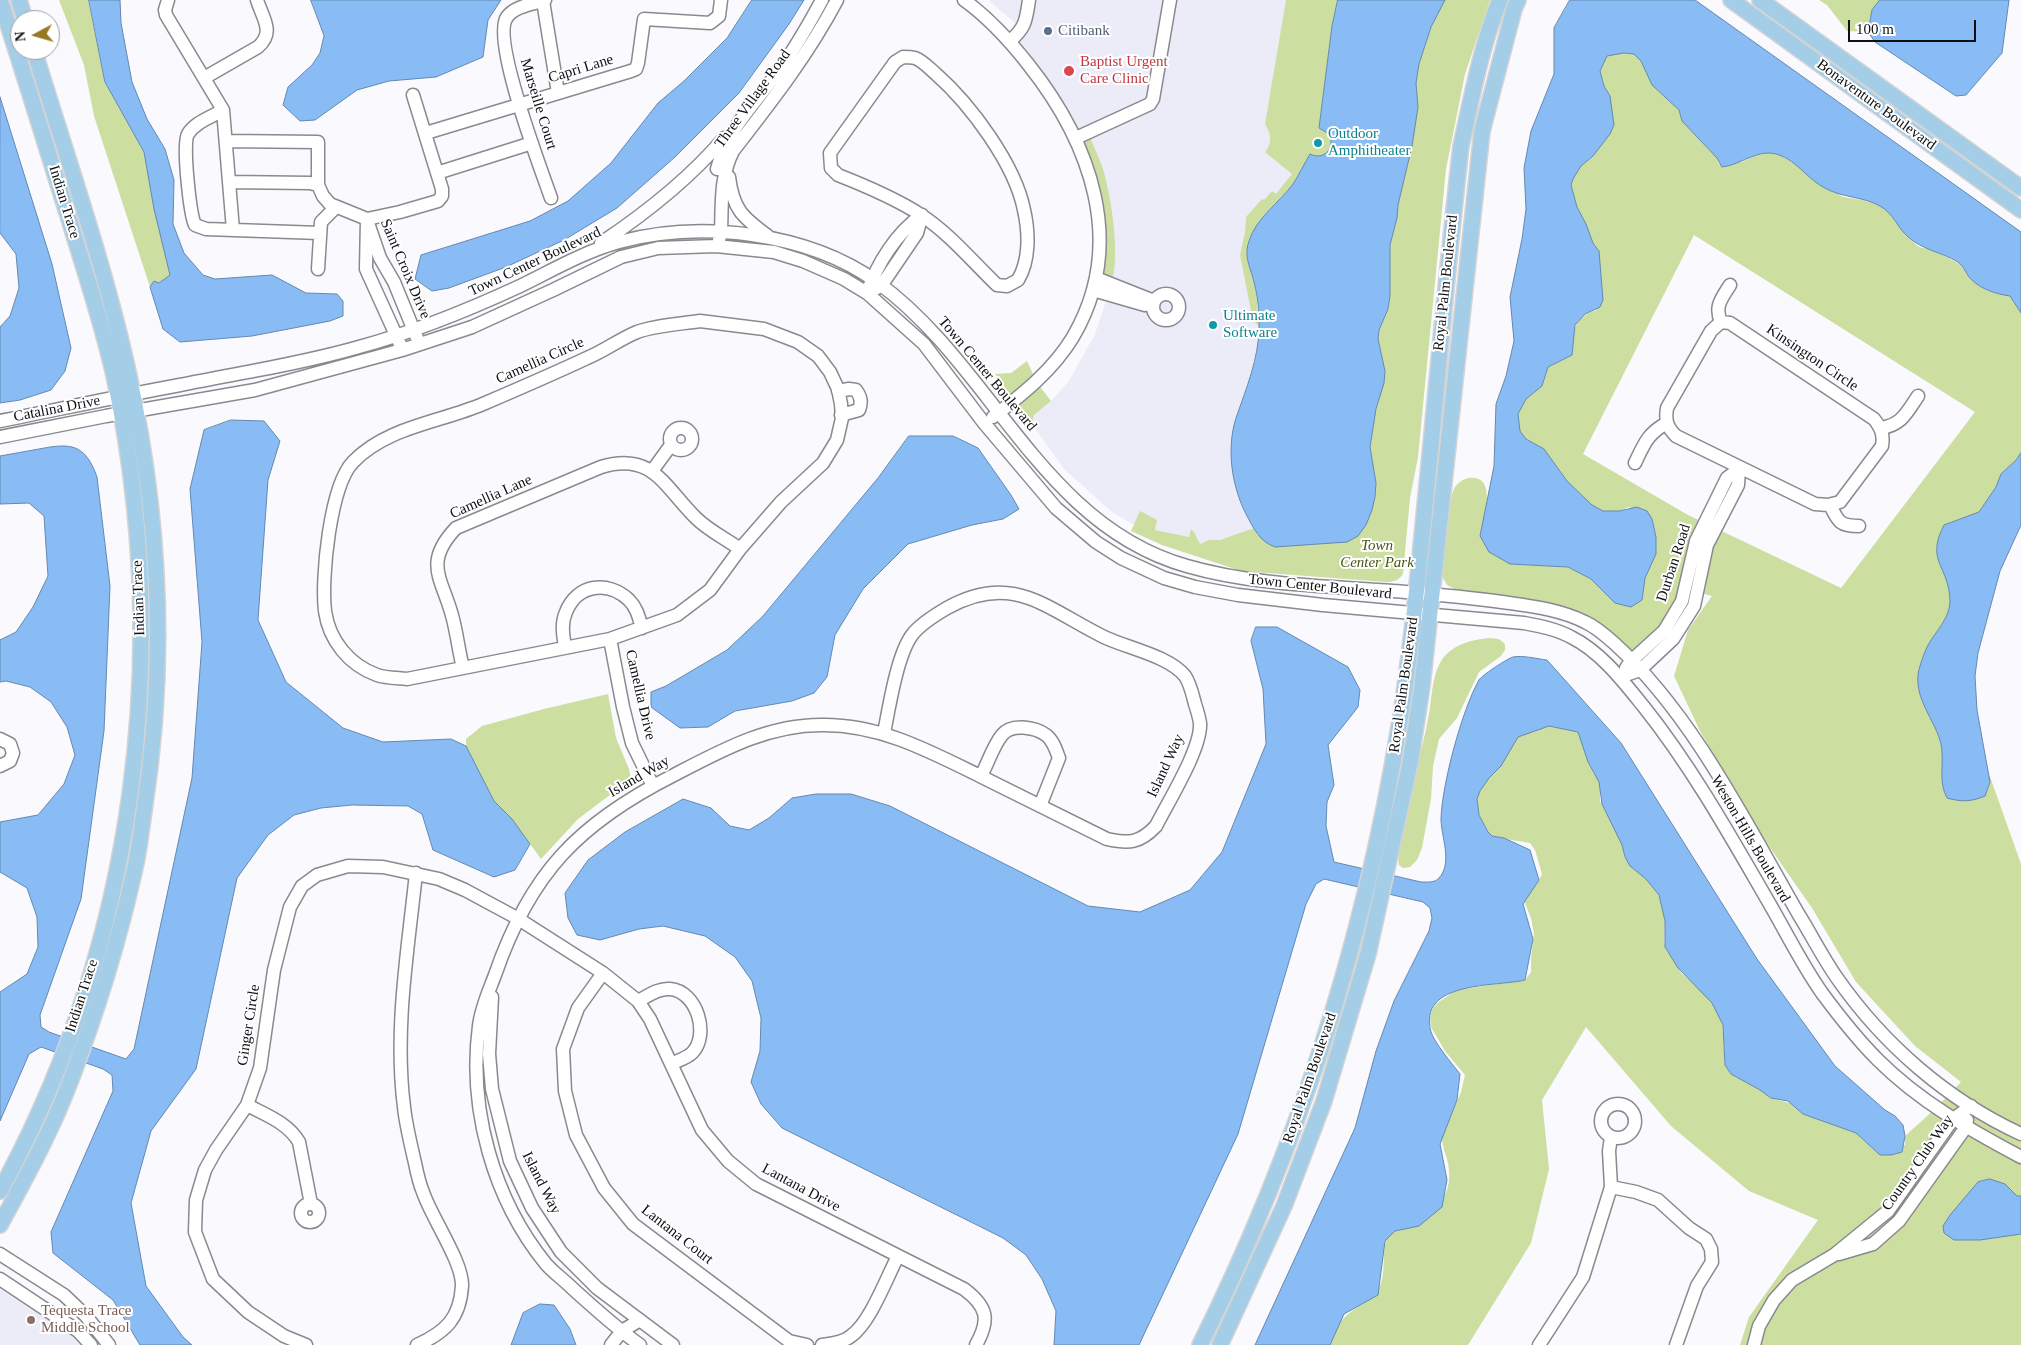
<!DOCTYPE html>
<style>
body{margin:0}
#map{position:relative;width:2021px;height:1345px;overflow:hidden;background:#f9f9fe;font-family:Georgia,serif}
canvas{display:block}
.north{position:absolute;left:10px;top:10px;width:50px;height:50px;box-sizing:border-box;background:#fff;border:1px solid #9f9fa0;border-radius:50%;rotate:264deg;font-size:14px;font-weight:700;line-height:20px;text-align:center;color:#0e0f11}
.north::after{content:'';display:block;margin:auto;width:18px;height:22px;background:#977922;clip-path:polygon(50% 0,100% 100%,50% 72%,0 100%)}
.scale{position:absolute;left:1848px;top:20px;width:128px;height:22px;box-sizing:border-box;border:2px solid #0e0f11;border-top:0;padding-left:6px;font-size:15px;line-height:18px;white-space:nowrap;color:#0e0f11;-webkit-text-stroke:4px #fff;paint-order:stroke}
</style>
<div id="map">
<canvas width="2021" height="1345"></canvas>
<div class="north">N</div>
<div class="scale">100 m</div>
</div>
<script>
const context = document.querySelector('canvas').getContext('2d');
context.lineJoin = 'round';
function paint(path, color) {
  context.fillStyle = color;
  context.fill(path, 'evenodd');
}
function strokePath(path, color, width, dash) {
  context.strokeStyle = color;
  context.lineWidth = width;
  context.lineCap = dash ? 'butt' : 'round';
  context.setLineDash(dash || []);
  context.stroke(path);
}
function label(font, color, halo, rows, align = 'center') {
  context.font = font + ' Georgia,serif';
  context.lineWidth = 4;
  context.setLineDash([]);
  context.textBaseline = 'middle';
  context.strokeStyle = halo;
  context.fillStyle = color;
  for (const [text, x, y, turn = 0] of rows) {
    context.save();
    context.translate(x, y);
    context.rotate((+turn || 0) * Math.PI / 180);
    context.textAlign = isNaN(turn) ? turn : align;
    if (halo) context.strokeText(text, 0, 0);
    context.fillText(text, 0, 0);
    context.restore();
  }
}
paint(new Path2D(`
 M988,0h350l-29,155 -16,29 -34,39 -10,17 10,86 -2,23 -12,46 -10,25 -1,66 7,18 13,24 -34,12h-11l-9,4 -6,-12 -3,-2 -2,7 -34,-7 -15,-18 -6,13 -22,-13 -48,-43 -32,-45 2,-9 17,-14 18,-20 26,-47 12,-36 7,-52 -1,-22 -10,-55 -27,-31 -66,-97 12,-12z
 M0,1287h1l90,58h-91z`), '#ececf9');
paint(new Path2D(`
 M59,0h29l17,82 39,70 26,123 -11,8 -5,-2 -4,6 -56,-171 -10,-51z
 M1286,0h52l-6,26 -13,102 10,6c7,15 -5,27 -20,21 -5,10 -10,21 -17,30 -15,19 -44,39 -45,66 -1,10 3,17 6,26 4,16 5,33 6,49l-6,-5 -13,-66 5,-23 1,-15 16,-18 2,1 8,-9 4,3 16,-20 -27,-22c8,-10 6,-18 0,-28z
 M1445,0h45l-25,74 -19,95 -28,288 -8,41 -7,76c-4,6 -9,8 -17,8l-145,-11 -79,-26 -31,-14 9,-20 17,9 -2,10 34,7 2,-8 3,3 6,12 9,-4h11l34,-12 3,7 109,-10 9,-29 1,-13 -6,-36 2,-18 13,-58 -7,-32 1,-9 9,-21 2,-13v-51l7,-27 1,-13 20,-98 -2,-24 3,-19 12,-37z
 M1819,0h61l-8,10 -4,22 -21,-1 -20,-26z
 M1623,53l11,1 7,7 11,24 27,25 3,11 35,37 2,6 23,-2 12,-6 15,-3 12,2 62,42 19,3 17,5 12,8 14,22 14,12 13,3 28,14 12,16 14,10 24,6 11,17v140l-5,7 -15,14 -5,13 -17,25 -35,13c-19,37 5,40 6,76 0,17 -14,30 -22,44 -3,6 -6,14 -8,21 -11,33 22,59 22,87 1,16 -3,30 5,45l43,-16 -2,-11 33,93v481h-281l9,-28 69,-97 -69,-29 -78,-65 -85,-99 -44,73 7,69 -18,74 -63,102h-140c4,-9 8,-19 15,-26 12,-13 29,-17 37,-33 7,-16 0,-42 10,-52 5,-5 17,-5 24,-10 23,-18 40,-27 34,-61 -2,-9 -6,-16 -6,-26l19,-45 4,-17 -20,-24 -14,-24 -1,-10 2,-7 4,-6 20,-14 69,-10 6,-8v-14l3,-24 -3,-16 -7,-17 15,-21 3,-6 -7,-24 -5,-7 -36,-6 -6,-5 -9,-17 -2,-17 3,-7 33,-52 31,-15 30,2 5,8 10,31 11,14v23l8,9 6,18 9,15 1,12 3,4 12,8 18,24 5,10 3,19 -1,20 3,11 3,2 11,19 25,21 16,23 3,48 6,9 29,16 11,8 22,6 10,10 53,19 17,16 32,-4v-9l30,-27 26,-27 -46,-36 -59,-64 -44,-74 -55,-79 -57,-98 -26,-55 14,-46 24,-34 -27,-7 -3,12 -43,50 -10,1 -89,-50 -55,-9 -28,-3 -10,-5 -4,-7c-1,-17 4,-75 11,-89 3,-6 9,-10 15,-11 30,-4 14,45 11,58l30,28 58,3 23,12 24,24 27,-3 3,-22 11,-24v-17l-4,-18 -23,-12 -10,4h-16l-11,-6 -25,-24 -23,-32 -18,-10 -6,-8 -2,-17 8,-15 16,-13 6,-19 24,-12c1,-23 0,-37 24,-45l2,-61 -5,-6 -7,-19 -9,-17 -6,-22 2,-6 8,-13 12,-10 17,-60 -6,-10 -4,-15 7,-15zM1694,235l281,177 -134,176 -153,-73 -105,-61z
 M1088,133c5,12 11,24 15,36 8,27 18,88 8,115l-18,6 5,-66 -21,-86z
 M1027,361l10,22 14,18 -17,14 -2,9 -37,-50 16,-1z
 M1489,638l10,1 6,5v6l-4,6 -22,16 -22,46 -18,21 -6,27 -2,33 -9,49 -5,12 -7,7 -7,1 -4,-3c-2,-12 1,-23 3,-34 6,-38 19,-74 26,-112 4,-19 3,-39 12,-56 10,-18 30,-23 49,-25z
 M608,694l8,44 13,31 2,10 -53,40 -37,40 -29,-40 -18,-18 -28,-55v-7l16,-13 62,-17z`), '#cddea1');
const water = new Path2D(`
 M89,0h31l1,23 11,59 15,37 18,30 9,31 -1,44 11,29 19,22 12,4 57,-4 34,18 31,1 6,7v15l-13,5 -78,15 -72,6 -17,-13 -13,-42 4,-6 5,2 11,-8 -16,-66 -10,-57 -39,-70z
 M311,0h190l-13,20 -5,37 -47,20 -47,4 -32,9 -42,30 -15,1 -17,-16 5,-18 24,-22 8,-12 4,-17z
 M752,0h52l-15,24 -50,69 -64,64 -58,51 -53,32 -58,27 -57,21 -17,3 -17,-12 6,-24 109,-34 38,-20 43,-38 47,-60 26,-22 43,-43z
 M1338,0h107l-14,27 -12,37 -3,19 2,24 -6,39 -14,59 -1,13 -7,27v51l-2,13 -9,21 -1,9 7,32 -1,12 -8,26 -6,38 6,36 -1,14 -3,13 -6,15 -8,11 -11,6 -72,5c-16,-6 -21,-18 -29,-33 -14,-27 -20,-65 -10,-96 10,-29 23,-60 23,-91 1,-16 -2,-34 -6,-49 -4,-13 -9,-23 -4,-37 7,-23 30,-38 44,-57 6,-9 11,-20 17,-30 14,7 26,-6 19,-20l-10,-6 13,-102z
 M1570,0h125l326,232v81l-11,-17c-13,-2 -28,-6 -38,-16 -6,-5 -7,-13 -14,-18 -17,-10 -35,-12 -50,-25 -11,-10 -14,-23 -28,-31 -18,-10 -39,-8 -57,-19 -18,-10 -31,-33 -54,-34 -17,0 -30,12 -47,14l-5,-9 -35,-37 -3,-11 -27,-25 -11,-24 -7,-7 -10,-1 -17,3 -7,15 4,15 6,10 4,29 -4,9 -17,22 -12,10 -8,13 -2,6 6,22 9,17 7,19 6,8 4,49 -3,7 -15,7 -10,11 -3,30 -24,12 -6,19 -16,13 -8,15 2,17 6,8 18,10 23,32 25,24 11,6h16l18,-4 10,4 5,8 4,18v17l-11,24 -3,22 -11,7 -16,-4 -24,-24 -23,-12 -58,-3 -21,-12 -9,-16 14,-70 2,-62 10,-28 8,-35 -4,-44 12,-58 4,-30 -2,-41 7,-37 23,-57v-46z
 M1880,0h129l-7,53 -36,42 -10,1 -81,-54 -7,-10 4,-22z
 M0,97l52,167 19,84 -6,23 -14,19 -31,10 -20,3v-76l10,-11 9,-28 -3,-34 -16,-21z
 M231,420l33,1 16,20 -12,39 -10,140 28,62 57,46 40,14 68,-3 15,7 28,55 18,18 18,25 -15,26 -21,7 -61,-27 -11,-36 -14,-8 -56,-1 -31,3 -27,7 -26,20 -31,43 -41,191 -45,62 -20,72 15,83 37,51 9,8h-52l-27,-45 -60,-47 -2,-21 62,-141 -1,-16 -9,-6 -62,-22 -12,7 -29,67v-129l27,-18 11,-27 -1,-30 -10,-29 -27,-16v-50l38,-7 26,-31 11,-29 -8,-28 -16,-25 -21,-15 -24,-6 -6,1v-42l16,-8 17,-25 15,-31 -4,-60 -15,-13 -29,1v-48c13,-2 26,-5 39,-7 31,-6 46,-6 58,28l13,109 -6,145 -23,168 -41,116 1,12 8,5 77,27 8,-10 58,-271 10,-136 -12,-153 14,-59z
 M909,436h44l25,12 33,47 8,14 -16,10 -31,6 -64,19 -45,45 -28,46 -8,42 -13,16 -22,8 -57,10 -27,16 -28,1 -29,-21v-15l15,-6 61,-36 36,-34 115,-138z
 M2021,453v72l-21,46 -22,82 -3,23 2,34 13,72 -5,14c-14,6 -24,6 -38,2 -8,-15 -4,-29 -5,-45 0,-28 -33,-54 -22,-87 2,-7 5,-15 8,-21 8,-14 22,-27 22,-44 -1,-36 -25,-39 -6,-76l35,-13 17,-25 5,-13 15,-14z
 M1256,627h21l71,40 12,23 -2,17 -30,38 6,40 -7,17 -1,24 8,36 87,20c6,0 14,1 18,-4 14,-15 2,-42 2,-59 1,-35 21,-109 38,-139 2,-4 29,-22 34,-23 8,-2 26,2 34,3l74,83 136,216 78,107 50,44 10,6 8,9 2,11 -3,16 -11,3h-11l-24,-22 -53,-19 -15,-13 -17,-3 -11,-8 -29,-16 -6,-9 -2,-40 -11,-22 -34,-35 -13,-21v-26l-6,-26 -13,-16 -16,-13 -5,-9 -3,-12 -20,-41 -3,-22 -11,-20 -10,-30 -29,-6 -31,11 -17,29 -12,12 -9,13 -3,8 2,16 9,17 4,4 12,2 26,12 9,30 -16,24 10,35 -8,41c-28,7 -108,0 -94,52 3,10 22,33 29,42l-3,26 -17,44 7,36 -5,27 -23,19 -24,5 -10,10 -7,54 -34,19 -14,31h-75l100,-217 21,-77 18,-50 35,-70 3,-13 -2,-10 -7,-6 -99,-23 -8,5 -10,20 -68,230 -99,211h-85l2,-34 -14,-32 -16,-24 -23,-17 -221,-110 -21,-24 -10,-22 9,-31 1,-33 -9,-37 -17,-24 -30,-21 -42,-10 -24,3 -39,11 -23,-5 -9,-17 -3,-25 23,-33 37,-28 58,-33 28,9 19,18 19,4 20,-12 23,-20 24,-4h35l39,12 198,100 52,6 50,-22 32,-38 44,-108 -3,-55 -12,-48z
 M1990,1179l15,5 12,12h4v38l-41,6h-26l-10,-7 -1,-7 7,-11 28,-33z
 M540,1304l14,1 16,24 6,16h-65l12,-32z`);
paint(water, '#89bcf4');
strokePath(water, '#6488b0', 1);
const minor = new Path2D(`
 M168,0l-3,10 1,5 57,95 10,120
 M545,0c-12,4 -30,6 -38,17 -16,22 34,152 44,181
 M964,0c25,18 45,40 64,64 62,78 100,179 45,273 -20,33 -49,56 -80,80
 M543,1l15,92
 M1010,41c16,-14 16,-21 19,-41
 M903,57c4,0 8,0 12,1 8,3 14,10 21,16 34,30 79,90 88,136 5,22 6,50 -6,70l-11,6 -10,-1c-25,-24 -47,-51 -76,-70 -26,-17 -55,-29 -83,-40l-7,-7 -1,-15 65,-91z
 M204,78l54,-31c17,-15 5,-28 -1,-47
 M223,110c-11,7 -28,12 -35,24 -6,9 2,80 7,91l11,4 114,4
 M426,133l205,-62 5,-2 2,-6 6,-44 66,4 9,-7 2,-16
 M1076,138l74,-34 3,-5 17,-99
 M226,141l92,1v43
 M717,169c11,-42 39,-66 63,-100 16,-22 29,-45 42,-69
 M437,173l95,-30
 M729,177c4,32 13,40 39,59
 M229,182l81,1 8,2 5,11 7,8 37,15 33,-7 38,-11 4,-5v-7l-29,-94
 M922,215l-5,18 -36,53 -14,7c10,-29 29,-60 55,-78z
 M367,219l-1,50 34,75
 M369,226l11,32 14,24 23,56
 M719,240l2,-7c1,-28 -1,-57 12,-82 38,-49 75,-96 104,-151
 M601,243c45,-30 88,-64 123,-105
 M318,269l3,-47 14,-14
 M1096,278l58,23
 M1093,290l52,15
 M1153 307a13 13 0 1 1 26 0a13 13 0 1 1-26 0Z
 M700,321l64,8 34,13 20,14 12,16 8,17 3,15 1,14 -5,22 -14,23 -42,39 -41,47 -30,41 -33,25 -67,24 -203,40c-9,-1 -21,-1 -30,-4 -28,-10 -48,-35 -52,-64 -4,-33 5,-125 28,-149 33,-35 88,-40 130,-58 35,-15 70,-30 104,-46 17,-7 33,-19 50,-26 19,-7 43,-8 63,-11z
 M1721,322l9,1 144,96c7,9 10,15 8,27l-42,56 -12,3 -13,-1 -139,-68c-9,-9 -11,-15 -9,-28l44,-77z
 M1721,322c-7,-16 1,-24 9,-37
 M838,391l11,-2 7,1c5,7 6,12 3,20l-18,5
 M0,421c60,-12 120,-25 180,-36 59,-12 120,-21 179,-38 55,-15 107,-36 159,-60 33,-16 65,-35 101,-45 81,-22 188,-10 258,40 115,83 164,243 310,284 65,19 139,20 206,25 36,3 73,6 109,11 28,4 57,7 83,20 11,5 20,13 29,21 79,72 132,180 185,272 13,21 24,43 38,63 46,66 110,122 184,156
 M1881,428c21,-3 26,-16 37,-32
 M670 439a11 11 0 1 1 22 0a11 11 0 1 1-22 0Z
 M0,437l106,-21 149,-26 147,-40 70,-23 81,-37 68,-33 37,-9 58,-2 58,6 29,9 41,18 23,14 57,51 60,79 72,85 40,34 25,16 43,20 31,9 43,8 85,10 201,18c16,3 32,6 47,14 30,15 52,44 73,70 50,63 88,132 128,201 16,28 31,58 50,85 17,23 35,46 56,67 41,41 92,70 143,97
 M1635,463c9,-19 13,-30 32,-40
 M652,471l19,-26
 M1830,505c8,16 9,21 29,21
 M610,639l13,68 9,36 21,43
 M565,647c-2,-12 -4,-24 1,-35 11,-28 42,-32 63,-12 8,8 10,18 13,28
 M463,668c-4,-16 -6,-33 -10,-49 -10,-40 -31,-55 3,-91l145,-61c52,-16 64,21 95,51 12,12 30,21 44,31
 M1626,668l5,-7 33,-30 18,-30 14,-60 31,-63 12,-9
 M1620,677l20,-7 33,-31 21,-33 13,-61 31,-60 1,-16
 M0,739l10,5 3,9 -3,8 -10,5
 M981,776c7,-13 12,-30 21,-41 9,-12 33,-8 44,0 7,5 10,15 13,23l-19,48
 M416,873c-8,77 -22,156 -12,234 2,19 7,38 11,56 2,10 4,20 8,29 8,25 40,70 39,94 -2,32 -16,46 -45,59
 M603,973l-25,35 -15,41 2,42 11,44 28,53 29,36 156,117 18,4
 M492,997l-3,57 3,35 18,72 22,47 29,44 36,36 76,57
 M638,1001c10,-5 20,-13 32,-12 27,2 40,46 22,64 -5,5 -15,8 -21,11
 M1601 1121a17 17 0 1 1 34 0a17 17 0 1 1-34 0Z
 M247,1105c19,10 41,18 52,37l12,62
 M1611,1187l25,5 22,8 31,28 17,11 5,10 1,13 -15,24 -21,59
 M301 1213a9 9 0 1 1 18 0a9 9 0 1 1-18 0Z
 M0,1254l64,41 22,21 23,29
 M1839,1254l34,-10 26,-23 67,-94 1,-7
 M0,1279l78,52 13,14
 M306,1345l-22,-9 -36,-24 -35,-33 -18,-47 1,-32 9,-30 11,-20 31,-45 13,-37 14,-98 16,-63 12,-21 15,-11 31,-9 35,1 56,12 26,11 52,28 86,55 35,28 12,18 52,111 26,31 28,23 208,105c24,18 26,31 12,56
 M611,1345l11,-14 18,-11
 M640,1345c-24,-17 -46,-37 -68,-57 -8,-8 -18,-15 -26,-24 -53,-65 -78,-156 -67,-238 2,-18 10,-35 16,-51 35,-102 84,-152 179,-200 48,-25 95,-51 150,-50 57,0 105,26 156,51 42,21 84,42 127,63 22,5 33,4 49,-13 12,-24 46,-78 44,-103 -1,-6 -3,-13 -5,-19 -2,-8 -5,-21 -10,-28 -16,-20 -58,-28 -81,-39 -57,-28 -91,-66 -157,-29 -12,7 -27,16 -35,27 -15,20 -23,73 -28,98
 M822,1345c9,-1 22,-3 29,-9 19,-13 36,-59 47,-80
 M1539,1345l44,-68 28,-90 -2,-36 2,-14
 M1754,1345l5,-19 15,-26 18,-20 42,-25 54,-44 65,-92 18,-13`);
const major = new Path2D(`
 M19,0l6,20
 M1731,0l290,210
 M1760,0l261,188
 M0,1191c136,-249 172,-535 115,-811 -12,-55 -30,-108 -46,-161 -23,-73 -45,-146 -69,-219
 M0,1225c25,-46 51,-93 70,-143 26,-68 48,-139 64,-210 5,-20 7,-41 10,-61 23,-147 16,-298 -17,-444 -24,-107 -61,-212 -93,-317
 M1200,1345c97,-195 164,-404 199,-618 13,-80 20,-161 28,-241 11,-113 21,-227 34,-340 11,-49 20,-100 39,-146
 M1220,1345l64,-139 40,-105 44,-147 42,-190 12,-78 60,-555 32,-122 4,-9`);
strokePath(minor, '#898990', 15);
strokePath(major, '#d4d4d4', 18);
strokePath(minor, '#fff', 12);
strokePath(major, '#a4cde8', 15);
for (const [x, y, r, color] of [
 [1048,31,5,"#5c6f8a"],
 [1069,71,6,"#e0444e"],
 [1318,143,5,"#0f9aa8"],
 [1213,325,5,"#0f9aa8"],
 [31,1320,5,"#8d6e63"]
]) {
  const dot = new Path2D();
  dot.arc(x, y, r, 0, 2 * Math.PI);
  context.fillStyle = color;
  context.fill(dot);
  strokePath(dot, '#fff', 2);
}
label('15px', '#4e5e75', '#fff', [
 ["Citibank",1058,31]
], 'left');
label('15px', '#be3a42', '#fff', [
 ["Baptist Urgent",1080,62],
 ["Care Clinic",1080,79]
], 'left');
label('15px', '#0e0f11', '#fff', [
 ["Capri Lane",581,69,-17],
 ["Three Village Road",753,99,-54],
 ["Marseille Court",538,104,73],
 ["Bonaventure Boulevard",1876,105,36],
 ["Indian Trace",64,202,73],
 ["Town Center Boulevard",535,262,-25],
 ["Saint Croix Drive",405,269,67],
 ["Royal Palm Boulevard",1446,283,-84],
 ["Kinsington Circle",1812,358,34],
 ["Camellia Circle",540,361,-24],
 ["Town Center Boulevard",987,374,50],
 ["Catalina Drive",57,409,-11],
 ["Camellia Lane",491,497,-24],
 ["Durban Road",1674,563,-72],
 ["Town Center Boulevard",1320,587,6],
 ["Indian Trace",139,598,-92],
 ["Royal Palm Boulevard",1404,685,-82],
 ["Camellia Drive",640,695,77],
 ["Island Way",1166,766,-65],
 ["Island Way",639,777,-30],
 ["Weston Hills Boulevard",1750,839,60],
 ["Indian Trace",82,996,-72],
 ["Ginger Circle",249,1025,-81],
 ["Royal Palm Boulevard",1310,1078,-71],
 ["Country Club Way",1918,1163,-55],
 ["Island Way",541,1183,63],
 ["Lantana Drive",801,1188,28],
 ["Lantana Court",677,1235,38]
]);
label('15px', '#0d838f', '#fff', [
 ["Outdoor",1328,134],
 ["Amphitheater",1328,151],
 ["Ultimate",1223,316],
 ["Software",1223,333]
], 'left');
label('italic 15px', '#475512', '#fff', [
 ["Town",1377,546],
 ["Center Park",1377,563]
]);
label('15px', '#785e54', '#fff', [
 ["Tequesta Trace",41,1311],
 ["Middle School",41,1328]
], 'left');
</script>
